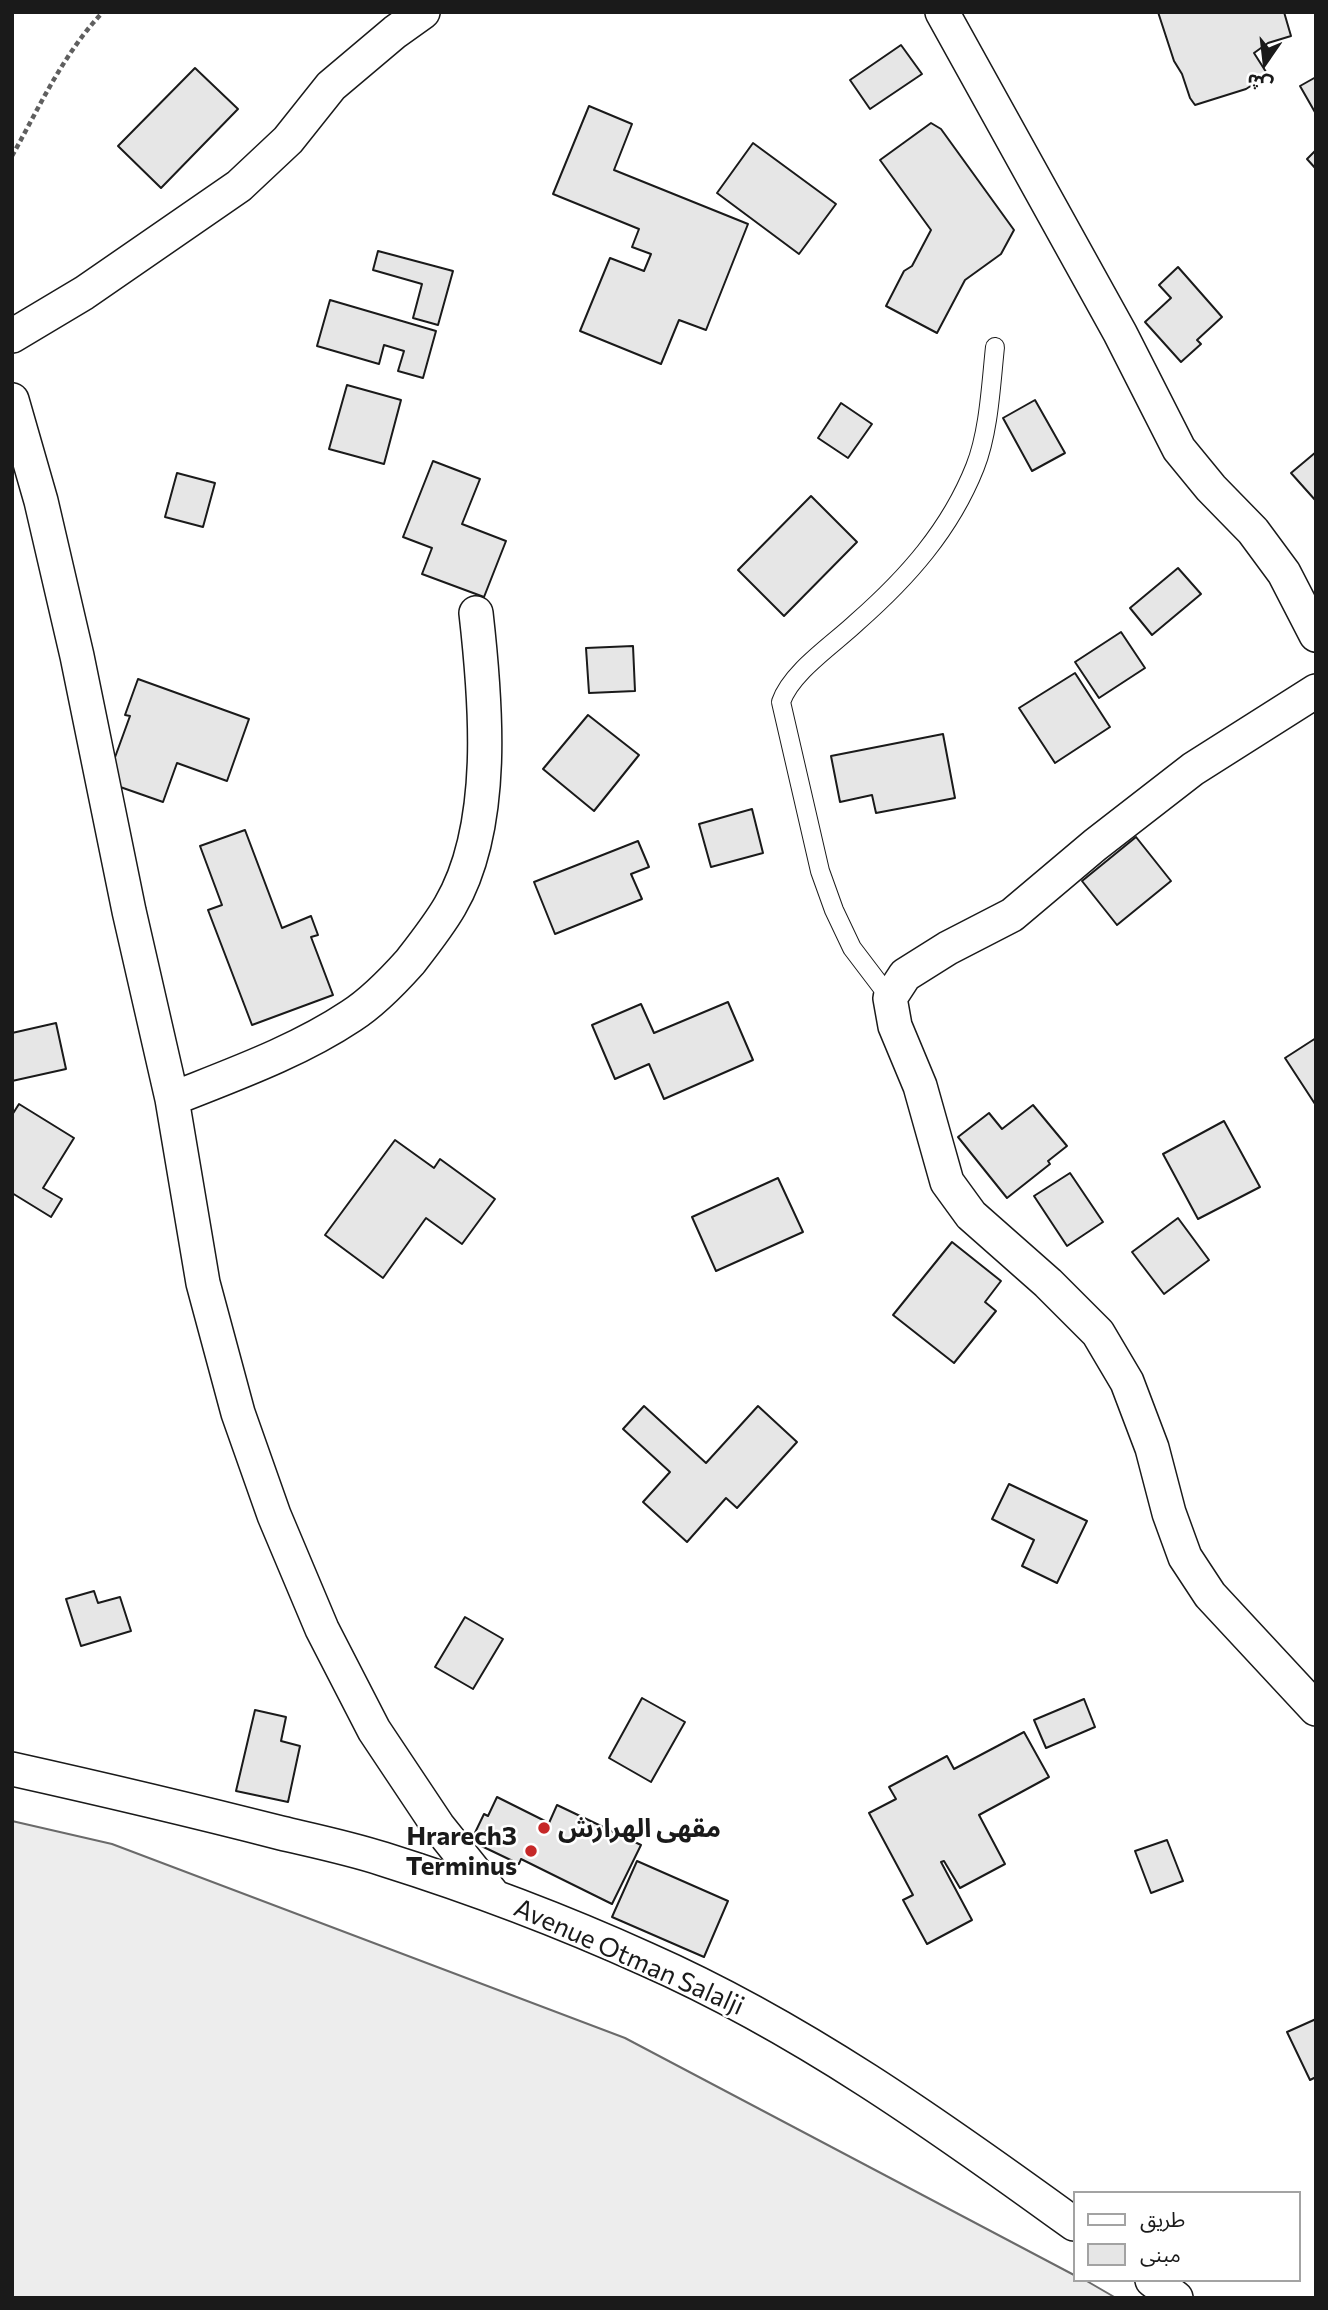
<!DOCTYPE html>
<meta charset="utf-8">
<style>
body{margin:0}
#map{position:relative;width:1328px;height:2310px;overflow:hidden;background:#fff;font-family:Commissioner,"Noto Sans Arabic",sans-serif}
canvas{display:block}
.frame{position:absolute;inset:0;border:14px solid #1a1a1a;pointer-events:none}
.legend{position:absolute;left:1073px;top:2191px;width:228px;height:91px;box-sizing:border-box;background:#fff;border:2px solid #a3a3a3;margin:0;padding:9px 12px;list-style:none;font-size:21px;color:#1a1a1a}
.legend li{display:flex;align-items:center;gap:14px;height:35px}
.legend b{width:35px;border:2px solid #a3a3a3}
.north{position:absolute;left:1230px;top:28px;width:70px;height:70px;-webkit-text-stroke:5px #fff;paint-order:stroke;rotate:194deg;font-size:19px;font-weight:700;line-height:28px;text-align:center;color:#1a1a1a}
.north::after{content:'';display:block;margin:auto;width:24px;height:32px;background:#1a1a1a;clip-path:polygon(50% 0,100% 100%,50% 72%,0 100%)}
</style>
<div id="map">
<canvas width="1328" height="2310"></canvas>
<div class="frame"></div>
<ul class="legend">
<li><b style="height:9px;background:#fff"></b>طريق</li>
<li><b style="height:19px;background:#e6e6e6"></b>مبنى</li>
</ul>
<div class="north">ش</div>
</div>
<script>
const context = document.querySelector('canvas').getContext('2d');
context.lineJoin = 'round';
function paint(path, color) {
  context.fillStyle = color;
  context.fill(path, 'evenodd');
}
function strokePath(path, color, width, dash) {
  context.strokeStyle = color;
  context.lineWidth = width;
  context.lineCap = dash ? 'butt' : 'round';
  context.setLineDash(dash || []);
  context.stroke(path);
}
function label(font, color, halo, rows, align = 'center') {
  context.font = font + ' Commissioner,"Noto Sans Arabic",sans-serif';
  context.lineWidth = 5;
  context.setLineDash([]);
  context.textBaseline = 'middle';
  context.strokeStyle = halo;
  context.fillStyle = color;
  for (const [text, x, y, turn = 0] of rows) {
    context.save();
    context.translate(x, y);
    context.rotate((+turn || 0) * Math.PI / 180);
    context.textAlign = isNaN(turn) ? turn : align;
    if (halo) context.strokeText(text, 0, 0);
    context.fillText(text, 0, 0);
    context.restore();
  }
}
const built = new Path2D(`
 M12,1821l100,23 513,194 449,237v5h11l31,18h-1104z`);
paint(built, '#ededed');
strokePath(built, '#6a6a6a', 2);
const building = new Path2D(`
 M1158,12h126l7,24 -23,7 -14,10 14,22 -22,14 -51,16 -5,-7 -8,-24 -8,-13z
 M901,45l21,29 -52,35 -20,-29z
 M195,68l43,41 -77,79 -43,-42z
 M1316,77v37l-16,-28z
 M589,106l43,18 -18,46 134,54 -42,106 -27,-10 -18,44 -81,-33 30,-73 34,13 7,-17 -19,-7 7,-18 -86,-35z
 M931,123l10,6 73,101 -13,24 -36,26 -28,53 -51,-27 18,-35 8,-5 19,-36 -51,-70z
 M753,143l83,61 -37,50 -82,-61z
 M1316,150v19l-9,-10z
 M378,251l75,20 -15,54 -25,-7 9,-34 -49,-14z
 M1178,267l44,50 -25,23 4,4 -20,18 -36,-40 26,-24 -12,-13z
 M330,300l106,31 -13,47 -25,-7 6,-20 -20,-6 -5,19 -62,-18z
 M347,385l54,15 -17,64 -55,-15z
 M1035,400l30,53 -33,18 -29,-53z
 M841,403l31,21 -24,34 -30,-20z
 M1316,452v49l-25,-28z
 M433,461l47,18 -18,45 44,17 -22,56 -62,-23 10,-26 -29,-11z
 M177,473l38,10 -12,44 -38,-10z
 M811,496l46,46 -73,74 -46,-46z
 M1178,568l23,26 -49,41 -22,-27z
 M1121,632l24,36 -46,30 -24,-36z
 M633,646l2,45 -46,2 -3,-45z
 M1075,673l35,54 -55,36 -36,-55z
 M138,679l111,40 -22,62 -50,-18 -14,39 -57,-20 24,-66 -5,-1z
 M588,715l51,40 -45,56 -51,-42z
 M943,734l12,64 -79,15 -4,-18 -32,7 -9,-46z
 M752,809l11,44 -52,14 -12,-43z
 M245,830l37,98 29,-12 7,19 -7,2 22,58 -81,30 -44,-115 14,-5 -22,-59z
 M1136,837l35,44 -54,44 -35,-44z
 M638,841l11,26 -18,7 11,25 -87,35 -21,-52z
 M728,1002l25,58 -89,39 -15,-35 -34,15 -23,-54 49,-21 13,29z
 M56,1023l10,46 -54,12v-48z
 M1316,1038v65l-1,1 -30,-46z
 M19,1104l55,34 -31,50 19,11 -11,18 -39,-24v-78z
 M1033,1105l34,41 -19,15 2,3 -43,34 -49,-61 31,-24 13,16z
 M1224,1121l36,66 -62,32 -35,-65z
 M395,1140l39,28 6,-9 55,40 -33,45 -36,-26 -43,60 -58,-43z
 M1070,1173l33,49 -36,24 -33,-50z
 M778,1178l25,54 -87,39 -24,-54z
 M1178,1218l31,42 -45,34 -32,-42z
 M952,1242l49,39 -16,21 11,9 -42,52 -61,-48z
 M644,1406l62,57 52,-57 39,36 -60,66 -11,-10 -39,44 -44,-40 27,-30 -47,-43z
 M1009,1484l78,37 -30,62 -35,-17 12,-26 -42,-21z
 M94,1591l4,12 22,-6 11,34 -50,15 -15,-47z
 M465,1617l38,22 -30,50 -38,-22z
 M642,1698l43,24 -34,60 -42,-24z
 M1084,1699l11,28 -49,21 -12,-28z
 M255,1710l31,7 -5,24 19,5 -12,56 -52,-11z
 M1024,1732l25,45 -70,38 26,49 -45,24 -16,-27 -3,1 31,58 -45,24 -24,-44 10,-5 -44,-82 27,-14 -7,-12 58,-31 7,13z
 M497,1797l52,26 8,-18 84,40 -29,59 -91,-45 -2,5 -48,-23 13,-27 4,2z
 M1167,1840l16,41 -32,12 -16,-42z
 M637,1861l91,40 -24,56 -92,-40z
 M1316,2019v58l-6,3 -23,-48z`);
paint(building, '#e6e6e6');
strokePath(building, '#1a1a1a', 2);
const service = new Path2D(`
 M890,998l-38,-50 -18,-38 -14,-39 -39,-169c10,-30 53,-58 76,-80 50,-44 93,-92 118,-155 14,-35 16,-83 20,-120`);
const minor = new Path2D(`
 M942,12l178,321 59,116 32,39 42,43 31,42 32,62
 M12,336l72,-43 155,-107 49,-46 43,-54 64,-54 28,-20
 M12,400l29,101 36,155 52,255 43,188 31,184 35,130 36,102 48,114 52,101 64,96 56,70
 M1316,691l-123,78 -98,76 -83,70 -64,33 -43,27 -15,23 5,28 25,60 27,96 24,33 77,68 50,50 29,49 25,66 17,65 16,44 25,38 106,114
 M172,1099c60,-24 125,-47 179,-83 22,-14 42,-35 59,-54 14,-18 29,-37 40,-56 47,-80 36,-205 26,-293
 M12,1769c90,20 179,41 269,64 34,8 68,15 102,26 89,28 177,61 263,100 154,68 293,167 428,265
 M1152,2280l24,18`);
strokePath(service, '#1a1a1a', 20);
strokePath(minor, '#1a1a1a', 36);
strokePath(new Path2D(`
 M12,156c28,-50 51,-102 91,-144`), '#5f5f5f', 4.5, [5, 3.5]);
strokePath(service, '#fff', 18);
strokePath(minor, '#fff', 33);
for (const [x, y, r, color] of [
 [544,1828,7,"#c62828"],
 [531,1851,7,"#c62828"]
]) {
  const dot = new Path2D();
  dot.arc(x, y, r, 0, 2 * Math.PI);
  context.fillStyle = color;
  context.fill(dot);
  strokePath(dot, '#fff', 2.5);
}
label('bold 26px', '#1a1a1a', '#fff', [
 ["مقهى الهرارش",558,1828],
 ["Hrarech3",517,1836,"right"],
 ["Terminus",517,1866,"right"]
], 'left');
label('26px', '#1a1a1a', '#fff', [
 ["Avenue Otman Salalji",629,1957,24]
]);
</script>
